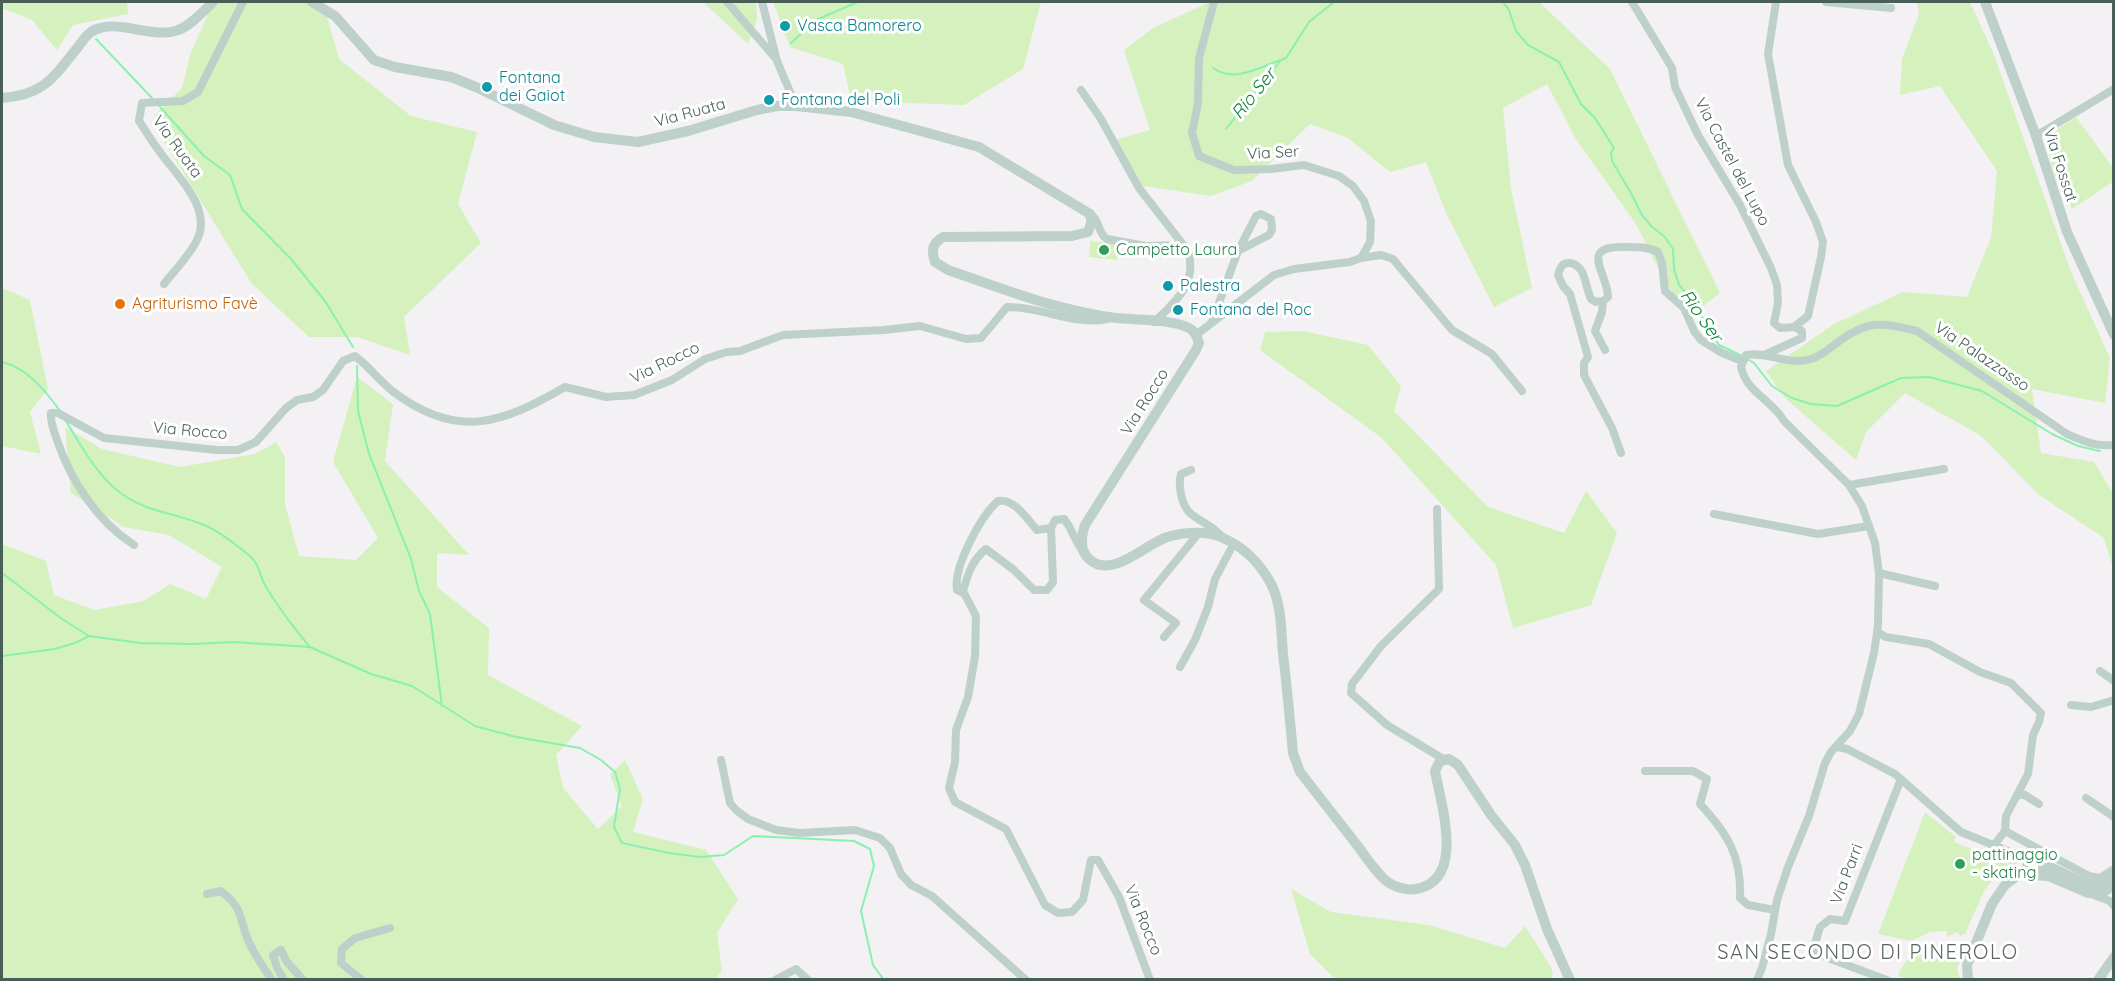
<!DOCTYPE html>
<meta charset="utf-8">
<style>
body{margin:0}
#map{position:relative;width:2115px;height:981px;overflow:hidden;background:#f3f1f3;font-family:Quicksand,sans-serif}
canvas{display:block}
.frame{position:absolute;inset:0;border:3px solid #485f57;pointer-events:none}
</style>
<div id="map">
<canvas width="2115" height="981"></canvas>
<div class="frame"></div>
</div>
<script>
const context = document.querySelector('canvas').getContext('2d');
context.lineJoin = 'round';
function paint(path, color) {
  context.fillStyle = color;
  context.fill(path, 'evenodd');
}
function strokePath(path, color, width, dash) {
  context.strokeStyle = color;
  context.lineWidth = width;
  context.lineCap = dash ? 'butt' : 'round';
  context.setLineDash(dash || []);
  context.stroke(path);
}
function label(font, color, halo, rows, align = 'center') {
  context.font = font + ' Quicksand,sans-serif';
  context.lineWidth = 6;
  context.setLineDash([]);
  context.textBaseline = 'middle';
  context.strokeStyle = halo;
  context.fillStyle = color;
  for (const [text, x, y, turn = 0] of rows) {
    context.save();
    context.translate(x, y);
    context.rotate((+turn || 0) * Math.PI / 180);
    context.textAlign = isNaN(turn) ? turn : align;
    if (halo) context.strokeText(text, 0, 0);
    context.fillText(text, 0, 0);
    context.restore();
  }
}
paint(new Path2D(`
 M2,2h125l1,12 -55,11 -16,25 -25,-30 -30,-12z
 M213,2h110l16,57 72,57 66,16 -19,72 23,39 -77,74 6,38 -53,-18h-48l-57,-53 -92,-149 -6,-19 28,-28 8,-33z
 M703,2h53l1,18 -9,24z
 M773,2h268l-18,67 -59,36 -113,-4 -8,-37 -53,-17z
 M1210,2h329l71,67 110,224 -32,25 -28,-46 -24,-48 -59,-83 -30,-57 -44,24 8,80 21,100 -38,19 -47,-92 -21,-53 -36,10 -42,-34 -38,-14 -58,57 -41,15 -68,-10 -28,-46 35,-10 -26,-80 29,-22z
 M1917,2h53l24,53 77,217 39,86 -5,45 -73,-14 9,64 53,9 19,31v75l-9,-30 -65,-43 -59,-60 -75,-42 -39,39 -10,28 -72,-63 -18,-26 68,-47 69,-32 64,5 24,-59 6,-67 -57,-85 -40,9 2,-36 17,-45z
 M2076,117l37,51 1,13 -42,28 -19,-37 -7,-35z
 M1090,241l29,3 -2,16 -28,-3z
 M2,288l28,12 18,89 -18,23 11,42 -39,-8z
 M1303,331l65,14 33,41 -7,25 94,96 76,26 22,-42 31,42 -26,72 -78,23 -17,-63 -114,-127 -122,-88 5,-18z
 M357,377l36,27 -8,57 84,94 -32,-2v34l52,41 -1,47 94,51 -26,29 7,33 35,41 24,-23 -12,-31 15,-15 18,39 -10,33 73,18 32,49 -21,34 5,37 -7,10 -713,-1v-435l44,17 8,34 40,15 50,-9 26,-17 36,15 16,-32 -53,-32 -45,-8 -53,-34 -6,-66 37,22 78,18 75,-13 21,-12 9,15v47l14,52 57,4 22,-22 -45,-76z
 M1925,812l31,25 -2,5 39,16 4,-5 20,8 1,7 -16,11 -6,-4 -12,16 -19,43 -5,2 -3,-4 -10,5v-6l-17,1 -19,9 -33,-7z
 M1291,889l40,23 98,13 76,23 20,-22 27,43 1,10h-218l-25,-25z
 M1946,943l20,4 -9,21 3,11h-53l-9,-3c7,-21 27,-31 48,-33z`), '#d5f2be');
strokePath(new Path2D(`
 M1503,2l6,8 7,21 12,14 31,17 22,42 14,14 19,30 -3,4 1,9 19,32 11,22 10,12 12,9 9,13 1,20 5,16 19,22 7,17 14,21 23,11
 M96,39l56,59
 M791,43l25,-23 42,-18
 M1213,68c22,15 44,0 68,-8
 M160,107l44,49 26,19 12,34 49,50 34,42 28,46
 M1226,129l55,-69 5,-2 23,-36 25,-20
 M1747,359l7,4 18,23 20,12 19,6 26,2 64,-28 28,-1 53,14 70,43 26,12 22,5
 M2,362c25,6 43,28 58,49
 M357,366l1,45 11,43 42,105 8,32 11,23 12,92
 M66,421c15,25 32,56 56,73 23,17 51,19 77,29 17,6 32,18 46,29 17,13 12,20 21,35 13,21 27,40 43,59
 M2,573l60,46 27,17
 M2,656l53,-7 20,-6 14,-7 51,7 53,1 41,-2 76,5 61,27 41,12 63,40 41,11 64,11 21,12 14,12 5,17 -6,38 8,16 47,10 31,4 24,-2 29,-19 101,5 16,8 4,17 -13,45 12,54 11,15`), '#8af0b0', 2);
strokePath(new Path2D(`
 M727,2l50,58
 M762,2l15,59 19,45
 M1632,2l40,66 3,19 23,48 42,70 31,63 6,17 1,18 -4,20 6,5 14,-1 8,4v7l-38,17
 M1776,2l-8,52 20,111 28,57 7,20 -2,15 -13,59 -14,11
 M1826,2l65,6
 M1081,90l20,29 38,69 49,63c10,31 -12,51 -34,71
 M2036,136l78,-47
 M1090,214c10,5 7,19 17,25l39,7 33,-1 6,4
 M1361,258l20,-3 12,4 59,71 40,24 30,37
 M164,284c11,-14 25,-28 33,-44 16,-32 -21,-65 -37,-88 -8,-10 -14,-21 -21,-31l3,-18 41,-2 15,-9 45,-90
 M1603,301l-7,1 -5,-3c-6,-12 -5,-34 -21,-36 -8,-1 -10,5 -12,12l5,11 7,8 18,63 -4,6v12l28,53 9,25
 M1212,322l26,-71 31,-16 3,-5 -1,-11 -10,-5 -5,2 -18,35
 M1196,335l78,-60 20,-6 56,-7 11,-4 9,-16 1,-21 -7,-20 -11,-15 -14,-10 -35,-11 -33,4 -37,1 -35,-14 -7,-23 6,-30 1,-45 15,-56
 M1605,350l-10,-19 7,-19 1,-11 5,-4c0,-23 -29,-50 13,-50 13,0 26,-1 37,5l4,11 3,28 19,17 10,23 7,9 21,13 20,8
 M1191,470l-10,4c-3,10 0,28 7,37 10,11 25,13 35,27
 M1849,485l95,-16
 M1437,509l2,80 -58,57 -29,38 -1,9 36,32 58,35
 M1714,514l104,20 51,-8
 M134,545c-37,-24 -63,-64 -77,-105 -3,-9 -7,-18 -6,-27h7l46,25 113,12h21l18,-8 30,-34 11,-8 16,-3 10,-7 20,-29 12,-5c15,11 25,26 40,37 63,47 108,30 170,-6l41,10 28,-2 38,-15 33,-21 22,-7 13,-1 43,-16 101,-5 36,-4 46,13 15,-1 26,-31c34,-1 66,19 100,12
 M1082,550c-8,-10 -10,-22 -18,-31l-9,1 -4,8 2,54 -6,8h-13l-20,-20 -28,-21c-14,11 -18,25 -23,42l13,25 -1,40 -7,41 -12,33 -1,32 -6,26 6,14 51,27 39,76 13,8 14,-1 11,-12 8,-40h7l21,37 31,83
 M1879,573l56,13
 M963,593l-6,-3c-4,-23 24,-74 41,-89 16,-3 29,18 39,29l14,-2
 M1877,632l9,5 43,7 51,28 31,11 30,30 -2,9 -6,13 -5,39 -22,42 -1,15
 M1164,637l12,-14 -32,-23 54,-66
 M1180,667l15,-27 13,-33 7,-28 18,-34
 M2100,671l14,10
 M2071,705l20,2 23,-7
 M1837,747l10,2 48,25 66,58 69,28
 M721,760l9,43 6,7 12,9 28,11 23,3 56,-3 25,8 10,10 11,26 10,11 21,11 94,84
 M1645,771h48l14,8 -7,25c27,29 42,52 40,94l8,7 27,5
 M2017,796l6,-2 16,10
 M2086,798l28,19
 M1994,845l11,-14 84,45 11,2 14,-9
 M207,894l14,-3c20,16 18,22 25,44 5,15 17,32 26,45
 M2094,895l16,6 4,5
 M284,980l-7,-12 -4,-13 8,-5 6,12 16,18
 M362,980l-21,-17 1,-14 13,-11 35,-10
 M775,980l21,-11 12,11
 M1757,980l5,-12 9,-34 6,-34 11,-33 21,-51 16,-53 6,-11 19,-21 9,-17 15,-61 4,-27 1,-53 -4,-30 -13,-37 -13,-21 -65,-64c-12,-21 -38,-29 -43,-54l5,-12c21,-4 43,11 65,4 10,-3 19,-11 27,-17 31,-23 44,-19 79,-11l150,103c16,7 29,13 47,11
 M1887,980l-67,-25 -6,-8 6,-20 10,-8 15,2 56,-142`), '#bed0ca', 8);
strokePath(new Path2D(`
 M312,2l23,14 39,44 21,7 56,10 25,10 78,38 40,12 44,5 50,-11 69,-21 20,-4h19l55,6 128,35 111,67c2,7 1,11 -2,18l-16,4 -129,1c-11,7 -12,13 -8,25l13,8c56,19 110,41 168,48 22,2 54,1 73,10 6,3 8,9 10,15l-3,7 -111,175c-4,12 -6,25 4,34 24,22 58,-18 82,-23 15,-4 36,-5 50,1 21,9 38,25 49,45 12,21 11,49 13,72 4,33 7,66 10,99l7,19c19,24 38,49 57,73 8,11 16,23 26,33 8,8 22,13 33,11 50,-8 25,-85 19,-118l5,-10 9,-2 9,6 33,50 24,30 10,20 22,64 23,51
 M1985,2l51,134 31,96 47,103
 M2,98c42,-3 51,-20 76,-51 5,-7 10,-15 19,-18 10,-4 21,-3 32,-1 47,9 51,7 84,-26
 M2027 867a8 8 0 1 1 16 0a8 8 0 1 1-16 0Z
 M2042,863l46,22h12l14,-8
 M2034,875l14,1 40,17h14l12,-8
 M1968,980l-1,-15 25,-61 13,-19 21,-16
 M2098,980l16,-23`), '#bed0ca', 10);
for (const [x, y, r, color] of [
 [785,26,6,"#0f9aa8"],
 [487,87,6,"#0f9aa8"],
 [769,100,6,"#0f9aa8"],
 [1104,250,6,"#2e9e5b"],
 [1168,286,6,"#0f9aa8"],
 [120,304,6,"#e8710a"],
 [1178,310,6,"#0f9aa8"],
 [1960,864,6,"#2e9e5b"]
]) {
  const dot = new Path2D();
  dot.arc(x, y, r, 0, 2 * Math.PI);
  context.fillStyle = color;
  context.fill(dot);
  strokePath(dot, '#fff', 2);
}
label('16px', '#0d838f', '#fff', [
 ["Vasca Bamorero",797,26],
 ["Fontana",499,78],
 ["dei Gaiot",499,96],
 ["Fontana del Poli",781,100],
 ["Palestra",1180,286],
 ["Fontana del Roc",1190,310]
], 'left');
label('16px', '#485f57', '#fff', [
 ["Via Ruata",690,113,-15],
 ["Via Ruata",177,147,54],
 ["Via Ser",1273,153,-3],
 ["Via Castel del Lupo",1732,162,62],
 ["Via Fossat",2060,165,72],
 ["Via Palazzasso",1982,357,34],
 ["Via Rocco",665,363,-26],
 ["Via Rocco",1145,402,-58],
 ["Via Rocco",190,431,5],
 ["Via Parri",1847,874,-69],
 ["Via Rocco",1143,920,68]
]);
label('16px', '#27864d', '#fff', [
 ["Campetto Laura",1116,250],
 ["pattinaggio",1972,855],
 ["- skating",1972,873]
], 'left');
label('16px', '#c56008', '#fff', [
 ["Agriturismo Favè",132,304]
], 'left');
label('italic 18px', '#098338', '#fff', [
 ["Rio Ser",1254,94,-51],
 ["Rio Ser",1701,316,55]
]);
context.letterSpacing = '1.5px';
label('20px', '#5d6663', '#fff', [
 ["SAN SECONDO DI PINEROLO",1868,953]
]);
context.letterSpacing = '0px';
</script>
